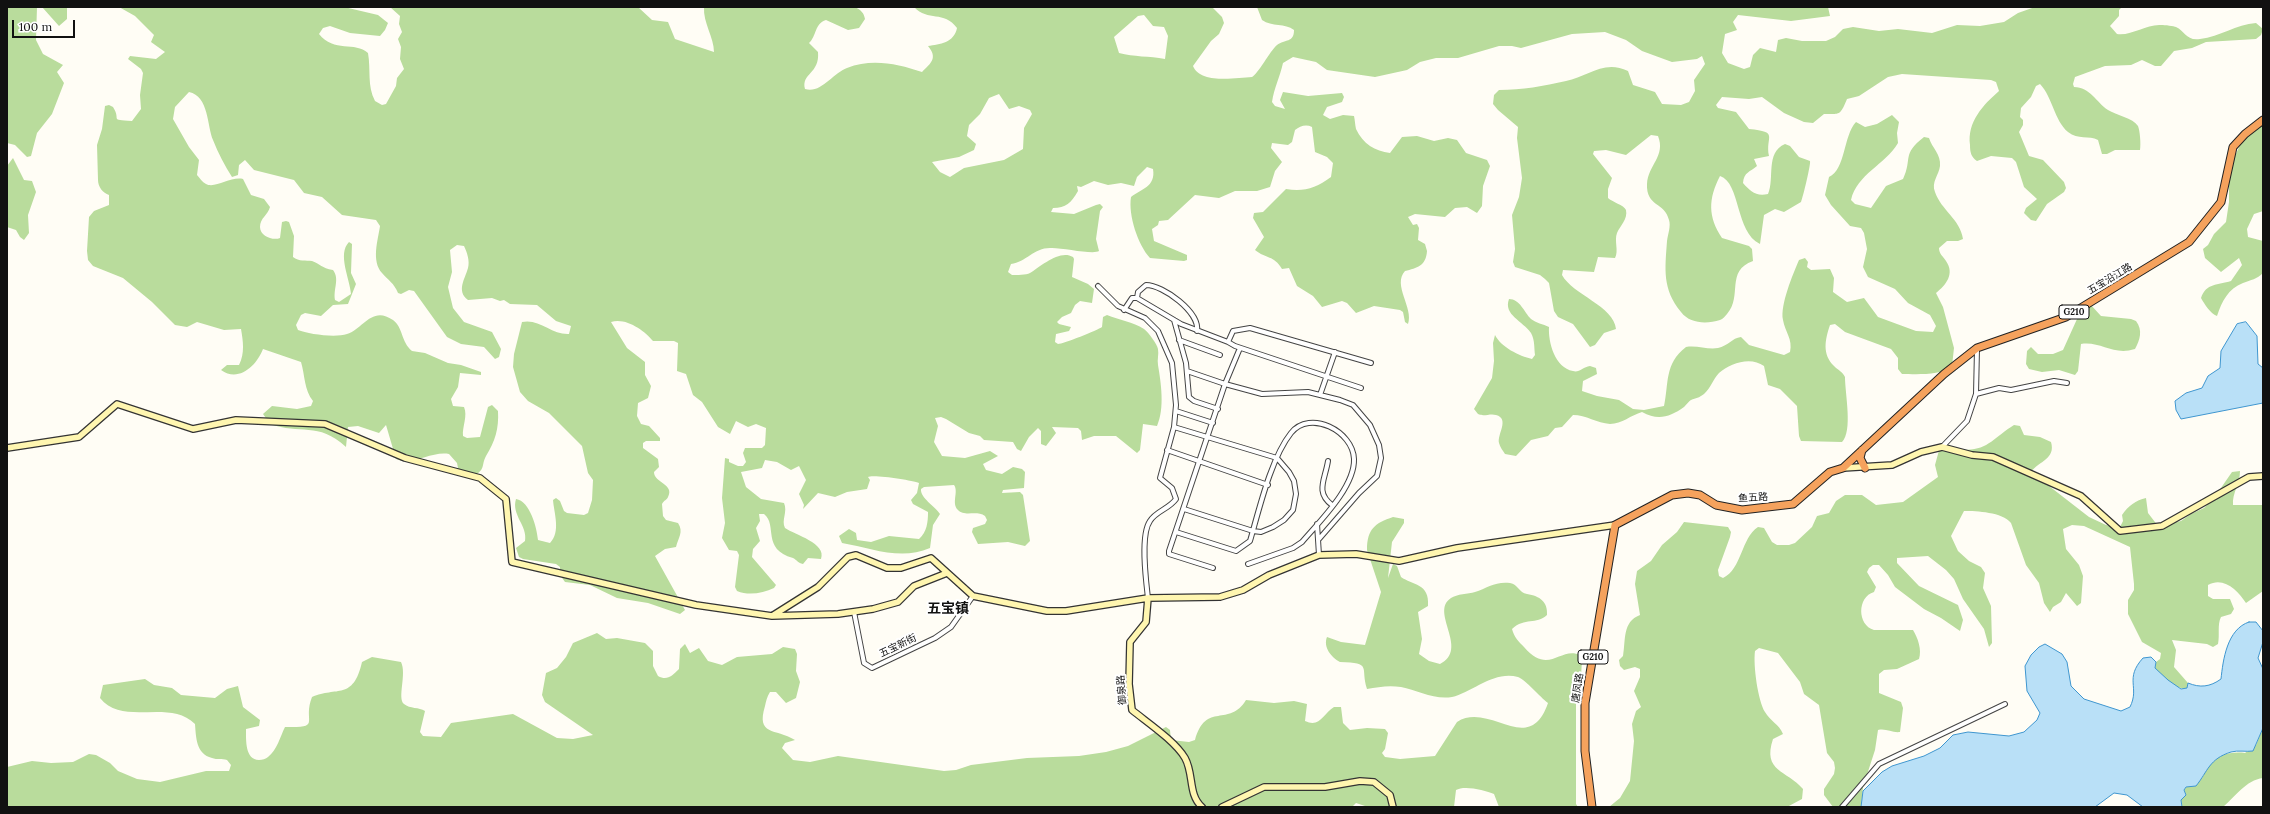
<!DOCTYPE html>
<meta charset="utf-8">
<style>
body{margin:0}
#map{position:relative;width:2270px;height:814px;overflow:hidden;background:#fffdf5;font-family:Lora,serif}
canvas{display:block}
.frame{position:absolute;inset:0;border:8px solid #111;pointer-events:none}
.scale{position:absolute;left:12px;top:20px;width:63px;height:18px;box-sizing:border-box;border:2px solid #111;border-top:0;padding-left:5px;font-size:12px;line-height:14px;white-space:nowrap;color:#111;-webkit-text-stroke:3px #fff;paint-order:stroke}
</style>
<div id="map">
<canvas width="2270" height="814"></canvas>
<div class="frame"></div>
<div class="scale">100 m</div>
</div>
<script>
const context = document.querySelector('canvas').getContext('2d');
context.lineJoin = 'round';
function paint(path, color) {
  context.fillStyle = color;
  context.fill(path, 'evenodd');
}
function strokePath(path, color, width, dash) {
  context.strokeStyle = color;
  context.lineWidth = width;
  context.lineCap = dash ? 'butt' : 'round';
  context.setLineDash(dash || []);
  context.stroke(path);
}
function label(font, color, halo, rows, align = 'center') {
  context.font = font + ' Lora,"Noto Sans SC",serif';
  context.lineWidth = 4;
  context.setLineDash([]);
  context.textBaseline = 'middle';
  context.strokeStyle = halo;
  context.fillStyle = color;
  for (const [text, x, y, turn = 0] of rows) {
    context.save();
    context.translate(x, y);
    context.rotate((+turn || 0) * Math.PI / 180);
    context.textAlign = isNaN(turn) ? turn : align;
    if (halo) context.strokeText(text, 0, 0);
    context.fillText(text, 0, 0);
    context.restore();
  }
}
paint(new Path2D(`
 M7,7h30l-1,33 7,14 20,11 -6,7 7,11 -12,31 -15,19 -6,23 -4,1 -12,-12 -8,-2z
 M42,7h25v12l-8,7z
 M119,7h225l34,8 10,8 -3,7 -5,6 -30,-3 -20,-7 -7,2 -4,6c15,19 36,7 49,19 3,17 -1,33 7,48l7,4 4,-1 10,-18 1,-8 7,-9 -4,-10 1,-12 -3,-8 4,-7 -3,-8 1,-8 -10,-9h248l14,13 16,2 7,17 39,13c0,-15 -11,-29 -10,-45h151c6,3 9,6 10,12l-6,9 -11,2 -22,-10c-12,4 -9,16 -17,23l9,9c2,22 -17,21 -13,37 16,5 28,-16 42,-21 25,-10 51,-4 75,4 9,-9 16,-14 6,-26 12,-2 26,-3 29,-18 -13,-18 -29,-6 -43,-21h298l10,10 2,6 -5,11 -8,7 -18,25c7,18 42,12 59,11 6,-3 18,-26 25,-32 8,-6 17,-2 17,-15 -9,-7 -22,-3 -32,-10l-5,-13h571l2,9 -39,5 -53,-6 -5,7 4,8 -12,4 -3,19 6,10 16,6 6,-2 3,-12 7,-7 16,4 2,-12 8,-2 16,3h24l9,-4 8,-8 10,-2 26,4 19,-2 34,4 25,-8 23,1 24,-4 14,-9 17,-6h87l-3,3v6l-9,10 7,8c15,2 29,-10 44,-9 4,0 13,1 15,2 9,4 10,14 24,12 20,-2 36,-15 56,-16l7,6 -2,6 -5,4 -50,3 -14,6 -18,3 -13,15h-6l-13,-6 -11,5 -26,1 -30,11 -2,7 1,3c16,0 22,15 34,23 8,5 25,8 30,16 2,5 3,18 2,24h-25l-8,4h-5l-4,-14c-9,-5 -20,0 -30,-8 -14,-12 -15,-34 -28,-48l-4,2 -5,11 -10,11 -1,9 3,3v5l-4,7 10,24 14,4 21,22 2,6 -2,4 -17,12 -11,17 -5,-1 -7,-7 2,-5 11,-9 -13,-12 -8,-25 -4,-4 -21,-2 -14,5c-6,-4 -7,-9 -7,-16 -3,-23 13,-40 29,-54l-3,-9 -5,-2 -89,-6 -14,3 -29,19 -12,3c-7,17 -7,15 -23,15l-11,9 -9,-1 -20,-9 -22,-16 -13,2 -27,-2 -6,8 2,3 18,4 13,17c31,3 16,7 20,27l-15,3 3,7c-7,6 -13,6 -14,17 7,8 13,14 25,11 7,-16 -3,-41 17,-50l5,2 9,11 11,4c1,3 -7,36 -9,41l-17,10 -9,-3 -11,6 -4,29c-25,-12 -19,-61 -40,-68 -12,23 -12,41 2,62l27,8 3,3 1,12c-28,10 -10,35 -26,53 -2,2 -4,5 -7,6 -13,4 -30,4 -39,-8 -19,-23 -16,-43 -14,-71 1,-7 4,-15 2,-21 -4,-18 -23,-13 -22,-36 1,-19 19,-28 11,-48l-7,-1 -25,20 -20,-5 -12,1 -1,3 19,24 -4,11v9c4,4 16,7 18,12 2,9 -6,16 -9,23 -3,8 2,18 -2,25l-17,-1 -4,15 -31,-2 -1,5c11,20 52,31 54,54l-12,4 -9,12 -5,2 -17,-23 -15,-7 -4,-6 -5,-28 -4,-4 -5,-4 -25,-8 -2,-5 2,-13 -3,-34 7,-18 3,-19 -5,-40 1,-11 -20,-17 -5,-6 1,-9 5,-5c23,0 45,-4 67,-9 21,-4 38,-22 62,-10l5,14 22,7 7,12 19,1 8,-3 6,-11 -1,-11 11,-16 -3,-8 -5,3 -25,3 -30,-11 -16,-11 -21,-8 -33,2 -51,14 -9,-2h-13l-41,12h-22l-16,4 -13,8 -32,7 -48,-7 -11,-8 -23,-5 -10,6c-3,14 -9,25 -11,39l3,4 10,3 -5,-9 3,-8 25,4 34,-3 2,4 -2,5 -15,5 -4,8 7,4 13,-4 11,1c1,4 1,9 2,13 7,15 19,22 34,24l12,-16 15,-1 17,5 14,-3 9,2 9,13 21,7 3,6 -7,20 -1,20 -5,7 -10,-6 -12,1 -10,9 -30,-3 -7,3 5,8 4,-1 2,4 -1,12 7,4 2,7c-1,15 -10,17 -22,20 -13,14 9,37 3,53l-3,-2 -2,-10 -3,-2 -26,-4 -18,7 -9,-10 -5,-2 -20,6 -9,-11 -16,-10 -8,-18 -7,1c-8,-14 -16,-10 -27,-19l9,-13 -11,-19 1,-5 9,-1 23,-23c18,3 30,-1 45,-12l2,-14 -6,-6 -12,-5 -3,-25c-6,-3 -12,-1 -17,3l-3,12 -4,3 -16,-2 -1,5 11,14 -7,9 -5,16 -13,4h-22l-16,7 -24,-3 -27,25 -9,1 -1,4 -6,4 2,12 33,14v5l-3,1 -34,-3c-12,-13 -22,-43 -19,-61 10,-8 25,-10 22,-28l-6,-2 -10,10 -3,9 -13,-3 -13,2 -14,-4 -13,6 -4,-1 1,5c-7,12 -12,17 -25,17l-2,4 23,2 22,-9 4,-1 3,3 -3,4 -4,28 3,12c-6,4 -39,-4 -49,-3 -16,0 -24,14 -39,16l-3,8 4,3c5,0 14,0 18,-2 11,-7 30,-24 43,-16l1,2 -2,18 16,7 6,5 -2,14 -12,-2 -5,4 -4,8 -9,4 -5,5 2,2 12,3 -2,4 -13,3 -1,8 3,2c5,0 40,-14 44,-17l1,-10 4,-2c12,5 26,7 37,14 5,4 13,15 14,20 1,5 -1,11 0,16 3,18 7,43 -1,61l-14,-2 -3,26 -3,3 -21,-17h-22l-12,4 -1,-9 -3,-3 -26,-1 4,6 -10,13 -5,-2v-13l-3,-3 -9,9 -8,14 -4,-2 -4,-7 -29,-2 -4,-4 -11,-3 -23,-14 -5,-2 -6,1 3,8 -4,16 8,14 23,2 25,-7 8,5 -15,8 3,6 16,4 11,-7 9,2 3,3 -1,16 -21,2 -1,3 18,-1 3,3 7,46 -5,5 -17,-4 -30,2 -6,-12 1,-4 12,-4 2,-4 -2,-4c-8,-6 -21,1 -27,-6 -7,-7 1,-18 -4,-25l-30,2 -3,2c-1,9 14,17 19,25l-7,11 -3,23c-29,13 -59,0 -88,-5l-3,-7 10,-7 7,4 1,7 14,2 18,-6 30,3c8,-7 9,-17 9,-27l-15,-8 -2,-4 6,-7 2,-10c-7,-3 -47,-9 -51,-6l2,3 -3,9 -20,3 -12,5 -17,-4 -15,16 1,-4 -5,-11 7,-14 -7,-14 -8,4 -14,-8 -12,-2 -3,8 -21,4 5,15 15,12 23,4c4,9 -3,17 1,25 10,7 42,15 36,31l-13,-1 -5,6c-5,-1 -6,-4 -10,-6 -32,-9 -15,-33 -29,-44h-5l1,7 -4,7 4,13 -7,8 -1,8 24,28 -2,3c-11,5 -25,8 -37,3l-2,-4 4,-32 -2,-4 -8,-1 -7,-12 3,-15 -3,-25 3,-40 4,1v3l9,4h5l3,-4 -3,-9 2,-5h17l3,-3 1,-17 -10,-4 -8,3 -12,-6 -6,13 -12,-7 -16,-25 -9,-7 -7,-21 -9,-3 1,-28 -4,-2h-21c-8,-10 -27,-24 -42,-19l16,26 18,14v13l6,11 -3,12 -10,5 -1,13 4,8 8,2 11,12v3h-14l-3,2v5l15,11 1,8 -5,5c0,11 21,12 14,25 -1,3 -4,3 -6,7l1,12 3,4 12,3c6,9 0,15 -2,24l-11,2 -10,7 30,54 -5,4 -32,-11 -31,-5 -27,-13 -25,-3 -5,-7v-8l-4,-3 -33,-5 -4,-2 -3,-9 9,-7c3,-15 -14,-26 -9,-42 14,2 21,29 22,41l12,3c11,-11 4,-30 3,-43l3,-2 4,3 4,10 3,2 17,2 4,-2 4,-13 1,-20 -5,-7 -6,-27 -33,-33 -21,-12 -8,-9 -7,-25 1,-13 8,-32c17,-4 30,13 47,12l2,-8 -15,-5 -19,-16 -27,-1 -6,-4 -4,1 -8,-3 -24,2c-12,-9 -3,-21 0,-32 2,-7 -1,-16 -4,-22l-7,-1 -7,5 2,22 -4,15 5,21 11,14 28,10 9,17 -2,8 -4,2 -11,-12 -23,-3 -14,-7 -33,-46 -5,-1 -8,4 -3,-1c-4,-10 -10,-13 -16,-20 -11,-12 -4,-33 -2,-47l-4,-6 -34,-5 -20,-18 -18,-4 -10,-13 -40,-10 -9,-10 -6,5 -1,10 -6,2c-7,-11 -14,-24 -19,-37 -6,-14 -4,-44 -24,-48l-14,15 -2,12 16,28 10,13 -2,15c3,3 5,7 9,9 9,5 25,-8 37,-5l8,16 13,4 6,8c-2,8 -10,11 -10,20 0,9 13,14 20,11l2,-16 4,-1 3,1 5,14 -1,21c6,5 13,3 19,4 9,3 9,7 21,9 7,9 0,19 2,30l4,2 12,-8c-1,-15 -14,-40 -2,-52l3,2 -1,29 5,11 -8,20 -15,1 -12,11 -16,-3 -4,2 -5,10 2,5c10,4 37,8 49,4 16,-5 25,-29 46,-14 10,7 8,22 19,31l13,2 23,10 13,2 20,7v3l-21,-2 -2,14 -7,12 2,7 11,1c4,9 -2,20 -1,29l4,2 13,-1 8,-30 4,-2 6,6c1,18 -3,30 -12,45 -5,9 0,14 -13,20l-14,-3 -2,-10 -8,-9c-18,-3 -36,12 -53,5l-10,-34 -7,8 -21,-7 -10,1 -2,20c-28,-26 -46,-12 -76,-23l-7,-10 9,-8 25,3 14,-3 2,-5c-9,-11 -8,-26 -12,-39l-38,-13c-6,16 -24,34 -42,21l6,-5h12c6,-12 4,-24 2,-36l-17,1 -27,-8 -10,5 -12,-2 -23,-23 -29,-24 -30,-12 -5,-6 -1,-9 2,-34 5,-6 15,-6v-10c-6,-2 -11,-8 -11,-15l-1,-35 5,-16 3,-23 4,-1 4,2c9,14 -5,12 19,14l9,-12 -1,-14 3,-22 -2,-4 -13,-10 2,-3 26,3 9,-7 -14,-10 3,-7 -19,-19zM1144,15l9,11 11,1 4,9 -3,23c-16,-3 -31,-2 -46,-6l-5,-16 24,-21zM999,94l10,15 10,-3 11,4 2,4 -8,14 -1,21 -19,11 -40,8 -14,9 -10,-5 -8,-10 27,-5 15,-7 2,-6 -9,-8 2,-11 11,-11 9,-16z
 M1892,115l7,7 -2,11 1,10c-13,22 -41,31 -47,57l4,4 16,4 15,-22 17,-7c10,-21 -2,-24 21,-42l5,1c3,10 12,16 11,28 -1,9 -9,16 -5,26 6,18 25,27 28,47l-5,2h-11l-8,7c0,6 4,8 7,13 9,13 0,24 -10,32l7,14 11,41 -2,18c-11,10 -36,8 -50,8l-4,-5v-11l-7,-9 -46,-17 -10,-8 -5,1c-5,15 -8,29 4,41 5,5 8,5 11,11 0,17 8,54 -3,65l-41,-1 -2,-5 -2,-30 -17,-17 -12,-4 -4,-19c-13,-10 -34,-3 -45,7 -6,6 -8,15 -15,21 -5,4 -8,4 -13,6 -2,1 -5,5 -7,7 -14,10 -26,14 -42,5 -11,3 -20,12 -32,12 -13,-1 -24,-9 -37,-9l-11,12 -7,1 -7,8 -17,4 -15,16 -11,-2c-2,-3 -5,-7 -6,-11 -2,-9 11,-24 -3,-28 -6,-2 -12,2 -18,-1l-4,-5 18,-31 2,-17 -1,-18 2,-8c6,12 24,21 37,24l3,-4c-1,-7 0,-15 -4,-22 -8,-12 -28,-18 -22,-34 11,0 15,13 22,20 5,4 12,5 18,8 -1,15 6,41 24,44 6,2 10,-4 17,-5l6,2 1,6 -14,7 -1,10 15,5 22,4 14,9 11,1 20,-4c5,-22 0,-42 22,-59 11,-2 22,3 32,1 10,-2 14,-10 23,-11l8,8 35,10 6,-3c3,-13 -5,-20 -7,-32 -3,-15 10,-46 16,-60l6,-2 3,4 -1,5 4,3 19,-1 4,9 -1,14 14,10 17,-4 14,19 38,14 17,1 3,-6 -6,-11 -22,-12 -13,-14 -27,-12 -5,-10 4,-18 -3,-16 -3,-5 -11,-2 -19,-21 -6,-10 4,-18c17,-8 14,-41 27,-55l9,5 12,-3z
 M2263,123v88l-9,3 -7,15 1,8 15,4v32c-6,6 -12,7 -20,10 -15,6 -21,18 -26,33 -7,-3 -12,-11 -16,-18 5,-15 17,-13 30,-17l11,-16 -3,-7 -18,14 -16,-14 -2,-9 5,-4 6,-11 12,-12 3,-20v-25l5,-19 9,-19z
 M13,158l11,22 8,1 4,11 -8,23 1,18 -5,7 -4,-3 -4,-7 -9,-3v-61z
 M2090,304l11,12 30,3 5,2c7,9 4,19 -1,28 -22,7 -34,-8 -54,-5l-3,27 -3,4 -16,-5 -17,2 -13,-3 -3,-5 1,-13 4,-4 7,7h15l10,-4 19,-42z
 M2014,425l6,1 4,9 16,2 11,5c5,17 -12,19 -20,30l58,45 17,8 14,2 3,-6 -1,-6c6,-9 14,-15 24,-17l2,15 10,13 23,-5 10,-7 13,-6 10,-10 18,-26 8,-1c0,13 -8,22 -7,34h30v86l-17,12c-8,-12 -22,-27 -38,-18v11l5,3h17l4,10 -3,5 -10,3c-4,8 -1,18 -3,27l-5,3 -6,-3 -35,-4 4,10 -2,17 14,16 -1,6c-12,0 -25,-12 -32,-21l1,-6 4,-3 1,-6 -19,-11 -14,-28v-14l6,-10v-6l-4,-37 -46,-21 -12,-1 -9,4 3,20 13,16 4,11 -2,27 -4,3 -11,-13 -5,9 -8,5 -3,5 -6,-9 -5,-20 -13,-18 -15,-42c-9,-11 -34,-12 -47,-12l-13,25 7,15 11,10 12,6 4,6 -2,15 8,18 1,37 -3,4 -5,-18 -21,-30 -9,-20 -8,-9 -18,-14 -31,2v5l22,23 39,19 5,15 -3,11 -19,-13 -17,-9 -29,-22 -7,-12 -9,-10h-6l-4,3 -2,4 9,15 -2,5c-17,5 -17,33 0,38h39c5,8 9,20 6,29l-22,10 -13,1 -5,4v19l22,9 2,6 -3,24c-8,1 -14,-4 -22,-2l-3,20 -12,37 -2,20h-28l-9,-12v-6l10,-15 1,-6 -1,-6 -7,-9 -8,-48 -15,-11 -4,-12 -22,-29 -19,-5 -4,3c-2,14 3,50 10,61 5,9 14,12 18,22l-10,5c-11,33 14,31 30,50l-1,10 -15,8h-178l11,-9 10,-17 4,-40 -2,-17 4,-13 5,-4 -7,-16 6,-14v-8l-5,-2 -11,3 -4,-4 -1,-6 4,-4c3,-16 -1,-34 17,-41l-5,-31 2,-13 14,-10 11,-16 15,-13 7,-10 44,5 3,5 -1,5 -12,33 1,6 4,2c19,-9 18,-40 35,-51l6,1 8,14 5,3h12l6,-2 17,-16 5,-11 12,-3 7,-12 9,-6h17l14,10 27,-3 35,-25 -3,-12 6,-22c6,1 11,4 18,6 27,4 34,-11 55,-24z
 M1393,517l11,2v4l-12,19 -4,36 5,-14 4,2 4,11c11,8 29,6 27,29l-10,6 4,27 -3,15 10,7 11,3c30,-15 -11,-52 11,-66 6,-4 17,-4 24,-6 12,-4 21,-11 35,-9 8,1 9,10 17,11 13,2 21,8 20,21 -11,10 -22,2 -35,14 2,8 7,13 12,18 25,29 36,-1 56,8l2,5 -1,17 -5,20v107l2,3h-79l-5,-13c-9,-4 -30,-9 -38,-4l-2,17h-86l-12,-4 -4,4h-1345v-40l25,-6 19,2 22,-1 16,-8 7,1 14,8 8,8 19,8 23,3 46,-11h23l2,-6 -4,-5c-5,-2 -10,0 -15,-2 -16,-4 -16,-21 -17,-34 -26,-26 -72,3 -95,-26l3,-13 42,-6 9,6 18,3 9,7 34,3 12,-9 11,-3 5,21 17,13 -1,6 -13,3c0,11 -1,31 13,31 3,0 7,-1 9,-3 9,-7 12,-20 17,-30 38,1 17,-5 27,-30 25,-11 41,4 50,-35l10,-5 29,5c6,12 -4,36 3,42 6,5 15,3 21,7l-5,21 3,4 18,1 10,-14 62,-9 44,24 16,1 20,-4 -48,-33 -3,-7 4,-22 11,-5 9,-11 7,-14 24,-10 9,6 11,-1 28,5 8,8v15l5,10c9,5 14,0 21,-7l1,-20 5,-5 5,9 9,-5 9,13 14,4 15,-8 35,-3 11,-7 12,2 2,5 -1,17 4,11 -4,16 -10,5 -10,-11h-6c-3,5 -4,9 -5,14 -9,30 10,22 30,34l-10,3 -3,5 11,12 17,2 28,-6 106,15 12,-1 15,-5 56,-7 52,-2 27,-4 22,-6 38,-19 4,3 1,10 18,2 6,-2c11,-39 34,-12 51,-40l28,3 20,-2 13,3 -2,17c15,7 18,-7 29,-14h7l2,16 7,7 17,-2 18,1 3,4 -3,16 -3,4 3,4 15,2 35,-3 22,-34c33,-21 72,36 91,-19 -8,-6 -22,-23 -30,-26 -23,-7 -46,15 -66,20 -18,3 -35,-7 -51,-10 -12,-2 -23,0 -34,2 -7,-22 6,-26 -27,-27 -9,-5 -17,-15 -13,-25l14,5 24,3 16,-53 -14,-42c0,-21 8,-27 26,-33z
 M2263,728v50c-17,2 -28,19 -40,29h-41l-1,-7 5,-5 -2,-5c4,-7 13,-6 18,-12 2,-3 3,-8 5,-12 9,-11 25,-15 38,-13l11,-8z`), '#b9dc9c');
const water = new Path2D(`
 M2246,322l11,14 1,28 5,4v35l-82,16 -5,-9 -1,-9 11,-8 16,-5 6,-12 12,-8 1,-17 16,-27z
 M2249,622h7l7,9v11l-5,16 5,11v59l-10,23c-7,1 -15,-1 -22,1 -22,7 -23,19 -35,34l-10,1 -2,3 2,5 -5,5 1,7h-39l-16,-12 -13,-2 -19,14h-234l2,-16 19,-19 10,-6 32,-10 16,-8 13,-13 15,-3 41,4 15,-4 13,-12 3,-7 -13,-22 -2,-25 6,-11 8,-8 6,-3 17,10 5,8 4,24 13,13 37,12 9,-4c10,-20 -6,-28 13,-49l8,-1 5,5 -1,6 13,12 13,9 6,-1 1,-5c12,5 22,4 33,-4 2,-19 6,-50 28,-57z`);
paint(water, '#b9e0f7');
strokePath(water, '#3f96cf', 1);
const street = new Path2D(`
 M1098,286l20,20 27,12 13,13 14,32 4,42 -2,22 -14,51 12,10 4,11c-7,10 -20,12 -26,22 -10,14 -4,60 -2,77
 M1137,298l1,-6 8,-7c17,0 54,27 51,46
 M1124,310l8,-12h5l44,26 47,18 7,4 126,42
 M1174,320l12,43 3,34 5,4 24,8
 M1179,340l41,15
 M1228,342l5,-11 17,-3 121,35
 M1187,371l38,13 37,10 46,-2 32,8 13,5 17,20 9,20 2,13 -4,18 -18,17 -40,46
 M1976,394l23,-6 12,2 43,-9 13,2
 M1320,395l15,-43
 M1176,411l37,12
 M1174,427l103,31 12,14 5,9 2,13 -3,16 -9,10 -11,7 -12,5 -8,-1 -69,-22
 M1942,447l25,-26 9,-27 1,-45
 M1167,450l101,35
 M1328,461c-3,19 -13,31 4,44
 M1317,524l2,31
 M1176,532l60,19 14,-10c9,-31 21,-83 41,-108 19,-24 62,-2 63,26 1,28 -35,63 -52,83l-9,6 -45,16
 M1213,568l-44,-14v-3l56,-167 15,-36
 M854,612l10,51 8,5 63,-30 16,-11 22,-31
 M1842,807l37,-43 126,-60`);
const secondary = new Path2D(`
 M7,448l72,-11 38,-33 76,25 43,-9 89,4 80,34 75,20 26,21 6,63 184,43 76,11 46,-29 30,-30 8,-2 31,13h14l30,-10 42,38 74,15h19l82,-13 72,-1 23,-7 26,-15 50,-20 37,-1 43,7 58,-13 158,-23
 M1843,468l49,-3 29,-13 21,-5 30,8 21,2 88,39 39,35 42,-5 87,-49 14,-1
 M1148,598l-2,24 -16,20 -1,42 3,26c16,13 43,31 53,48 9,16 3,37 17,49
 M772,616l66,-2 35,-5 25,-7 16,-16 33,-13
 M1222,807l42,-20h61l35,-6 14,1 16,13 3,12`);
const highway = new Path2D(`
 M1862,450l-2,8 5,10
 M1592,807l-7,-56v-48l30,-178 57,-30 16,-2 12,2 16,10 26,5 51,-6 37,-32 13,-4 101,-94 33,-26 89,-31 123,-75 32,-40 12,-55 12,-13 18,-14`);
strokePath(street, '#444', 6);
strokePath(secondary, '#333', 8);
strokePath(highway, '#222', 9);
strokePath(street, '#fff', 4);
strokePath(secondary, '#fff6b0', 5.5);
strokePath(highway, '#f5a25d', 7);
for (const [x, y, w] of [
 [2074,312,30],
 [1593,657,30]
]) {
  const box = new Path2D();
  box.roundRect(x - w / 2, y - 7, w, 14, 3);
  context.fillStyle = '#fff';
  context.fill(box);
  strokePath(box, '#111', 1);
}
label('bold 9px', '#111', null, [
 ["G210",2074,312],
 ["G210",1593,657]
]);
label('10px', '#111', '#fff', [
 ["五宝沿江路",2110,279,-31],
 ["鱼五路",1753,498,-3],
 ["五宝新街",898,646,-26],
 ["唐凤路",1578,688,-81],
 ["御泉路",1122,690,-94]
]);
label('bold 14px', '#111', '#fff', [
 ["五宝镇",948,609]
]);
</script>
